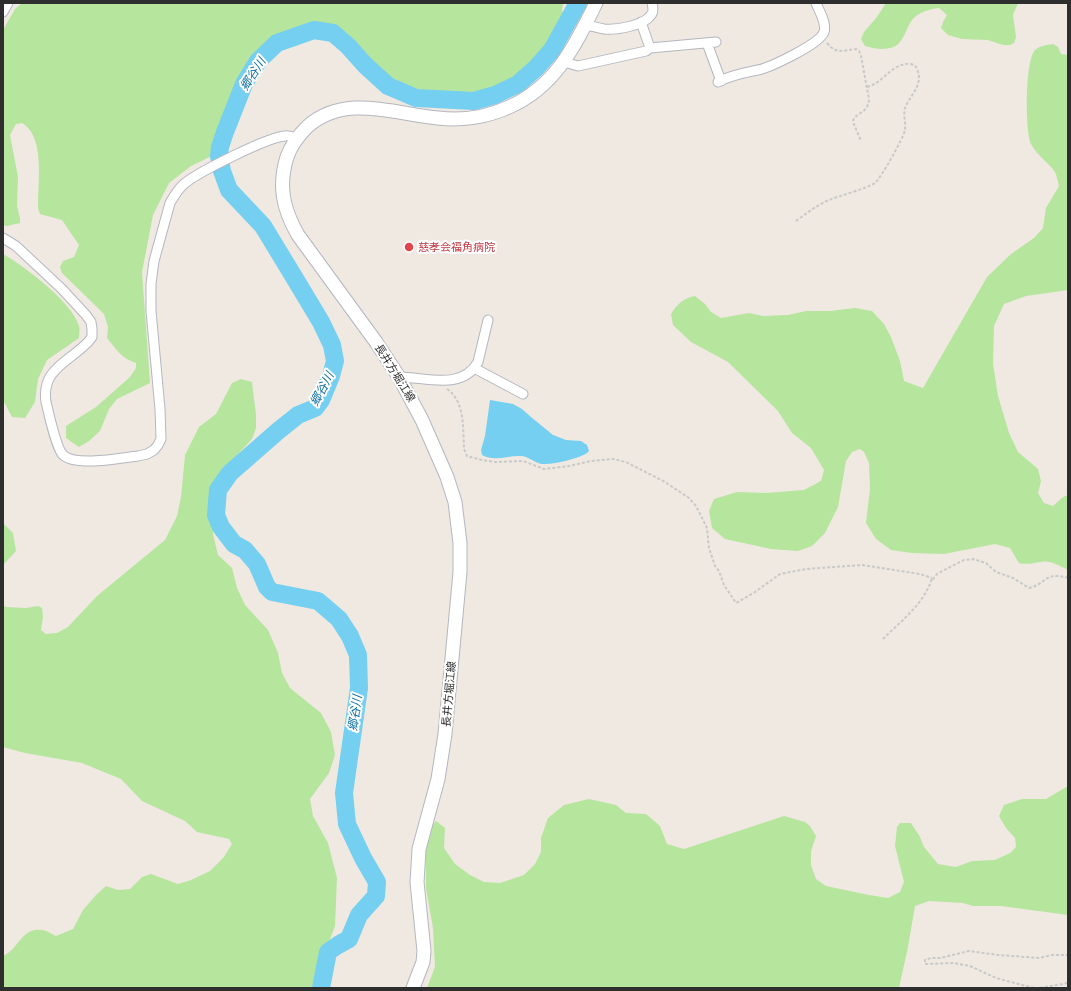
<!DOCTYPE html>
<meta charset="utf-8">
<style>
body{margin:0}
#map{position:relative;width:1071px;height:991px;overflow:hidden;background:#efe9e1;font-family:Barlow,sans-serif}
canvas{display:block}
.frame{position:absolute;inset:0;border:4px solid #2e2e2e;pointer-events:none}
</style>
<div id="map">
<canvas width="1071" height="991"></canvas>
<div class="frame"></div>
</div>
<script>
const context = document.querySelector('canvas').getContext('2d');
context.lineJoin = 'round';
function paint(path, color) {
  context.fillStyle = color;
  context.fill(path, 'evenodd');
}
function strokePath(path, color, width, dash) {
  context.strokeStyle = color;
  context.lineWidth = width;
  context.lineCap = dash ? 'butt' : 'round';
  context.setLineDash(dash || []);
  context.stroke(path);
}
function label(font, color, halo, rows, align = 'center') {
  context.font = font + ' Barlow,"Noto Sans JP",sans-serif';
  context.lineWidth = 4;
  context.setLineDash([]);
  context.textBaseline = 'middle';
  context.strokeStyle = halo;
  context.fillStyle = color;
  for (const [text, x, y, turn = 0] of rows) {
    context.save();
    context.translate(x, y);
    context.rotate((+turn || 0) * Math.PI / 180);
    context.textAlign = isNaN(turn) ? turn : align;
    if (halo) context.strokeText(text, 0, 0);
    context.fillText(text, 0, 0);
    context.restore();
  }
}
paint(new Path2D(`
 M22,3h541l-1,8 7,13 -5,11 -22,30 -21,19 -30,14 -32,8 -41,-3 -30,-10 -53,-56 -19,-5 -36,13 -32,38 -19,42 -7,26 -31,15 -22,17 -16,32 -11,57 8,111 -33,16 -8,10 -9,22 -11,10 -10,6 -13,-9v-12l30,-19 34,-30 6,-9v-5c-15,-5 -19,-13 -29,-25l1,-11 -4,-13 -42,-41 -2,-6 3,-6 11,-4 5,-12 -17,-25 -22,-6 -2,-6c0,-22 5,-58 -7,-76 -2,-4 -6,-7 -9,-9l-6,1 -6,11 8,42 -1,29 3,12v5l-13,3 -4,-1v-195l12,-21z
 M886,3h132l-5,12 3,22 -2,6 -4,2h-7l-15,-5 -26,-1 -14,-4 -7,-7 2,-6 4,-7 -8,-7c-9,1 -21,4 -27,12 -5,7 -7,16 -12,22 -8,10 -25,7 -35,4l-4,-7 3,-7 13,-15z
 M1053,44l5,3 3,7 7,1v235l-42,6 -22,8 -10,22 -1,38 5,32 11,37 9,19 20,17 3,12 -3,12 6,10 9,3 10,-9 5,-2v75c-8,-4 -18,-10 -27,-8 -9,1 -13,3 -22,1l-9,-15 -15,-4 -51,10 -32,-1 -21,-3 -15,-11 -10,-16 4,-34 -1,-26 -5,-11 -4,-3 -8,3 -6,9 -8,46 -13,26 -13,13 -14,5 -27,-2 -46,-10 -13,-11 -3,-17 5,-12 23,-7 29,1 38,-3 17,-9 3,-11 -13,-22 -19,-15 -14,-22 -50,-49 -37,-20 -18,-17 -2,-11c6,-10 13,-16 24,-18l10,8 6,8 10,6 28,-5 14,3 25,-1 18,-4h24l25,-3 17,3 12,13 7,13 9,24 4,20 19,7 64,-111 24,-23 23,-16 9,-10 3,-20 13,-22c-1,-4 -2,-8 -3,-12 -4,-9 -20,-19 -25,-30 -6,-15 -6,-83 4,-94 4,-4 12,-5 18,-6z
 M3,254c21,12 69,48 76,72 1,3 0,8 0,12l-32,22 -9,19 -3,23 -10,16 -13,-1 -9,-17z
 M241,379l11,3 4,33v13l-4,11 -34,37 -6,13 1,45 5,21 14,13 5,20 8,17 23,25 10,23 4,20 8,15 31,25 10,19 4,23 -6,18 -19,26 3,17 15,27 9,35 -2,48 -7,18 2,44h-327v-32c15,-6 19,-29 38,-26 5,0 11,4 15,6l17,-7 10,-19 13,-15 10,-9 12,4 12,-1 12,-12 9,-3 27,10 13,-4 19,-9 14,-14 8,-13 -3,-5 -32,-7 -12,-11 -43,-20 -21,-22 -39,-16 -57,-10 -22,-6v-142l3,2 20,1 12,-2 4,2 1,9 -2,13 5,4 11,-1 11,-6 29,-31 68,-56 12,-24 4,-19 4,-42 14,-28 17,-13 16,-31z
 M3,523l10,10 3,18 -13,14z
 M1068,786v129l-67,-9h-28l-10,-3 -34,-2 -14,5 -7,41 -9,41h-174l-6,-1 -2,1h-290l8,-21 -2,-39 -7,-40v-37l4,-23 6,-7 9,7 -1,20 11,16 15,11 14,7 16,1 24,-8 11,-11 6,-12v-14l7,-20 16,-13 25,-6 27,6 10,8 20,1 14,12 7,18 17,5 100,-33 21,6 5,4 6,10 -5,15v14l5,14 10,7 43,9 19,3 12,-6 4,-10 -9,-36 2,-19 3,-4h11l9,14 4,10 14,17 18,3 16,-6 23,-1 15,-7 6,-6 -1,-9 -9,-10 -7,-12 5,-11 18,-6h24z`), '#b6e59e');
paint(new Path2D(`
 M490,400l23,4 9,5 9,8 22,18 13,5 15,1 6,4 2,6c-5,7 -38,14 -47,13 -7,-1 -13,-7 -20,-8 -14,-1 -28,6 -40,-1l-1,-5 4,-14z`), '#75cff0');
strokePath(new Path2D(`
 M321,988l7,-36 10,-7 11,-6 10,-24 17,-19 1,-14 -14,-24 -16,-34 -3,-31 15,-105 -1,-33 -8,-19 -11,-17 -21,-18 -46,-9 -5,-5 -10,-23 -12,-14 -11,-6 -13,-17 -5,-12 2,-25 12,-17 48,-42 20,-16 17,-7 6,-8 10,-24 4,-15 -3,-16 -11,-23 -24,-40 -34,-56 -34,-36 -7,-19 -3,-15 1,-9 5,-15 19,-48 14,-23 19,-18 37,-13 19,3 15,13 17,19 23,21 28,12 58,3 21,-6 23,-11 18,-16 16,-18 26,-47`), '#75cff0', 18);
const street = new Path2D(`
 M3,12l5,-9
 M641,22l9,26 66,-6
 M585,25c7,1 13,3 19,4 12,1 40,-3 47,-14 3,-3 2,-8 1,-12
 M707,43l14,38
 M564,62l14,4 68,-15 4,-3
 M718,82c13,-7 26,-9 40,-12 13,-3 62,-26 66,-38 3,-9 -5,-21 -8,-29
 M3,238l13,8 46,43 24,26 5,7 1,7v8l-4,5c-19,20 -47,27 -42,60 3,12 10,46 17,53 13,12 58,3 75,1l9,-2 7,-4 4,-5 3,-6 -1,-30 -9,-98v-27l3,-23 16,-58c4,-7 8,-14 14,-19 14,-12 84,-47 101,-48 3,-1 8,1 12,2
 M474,368l49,26
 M399,377c27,0 63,14 79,-15l10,-42`);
const secondary = new Path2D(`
 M413,988l10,-26 1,-11 -7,-69 1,-16 1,-17 19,-70 7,-45 15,-162v-29l-5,-41 -8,-25 -25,-57 -23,-43 -23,-35 -78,-107c-15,-26 -20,-49 -11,-78 4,-12 11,-21 20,-30 38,-34 87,-13 131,-9 23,3 49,-1 71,-11 46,-20 66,-61 87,-104`);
strokePath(street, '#b4b7c1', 11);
strokePath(secondary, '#b4b7c1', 15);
strokePath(new Path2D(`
 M827,43c10,12 16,7 29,6l3,2 2,5 8,43c-1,16 -15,13 -16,23l8,19
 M796,221c11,-8 21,-16 33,-21 12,-5 37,-11 46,-17 6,-5 29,-46 30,-53 1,-7 -2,-15 0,-22 5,-13 19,-23 12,-39 -1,-3 -3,-4 -6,-5 -20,-2 -27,20 -45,23
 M447,389c18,12 16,40 17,60l3,7 15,4 13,2 28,-1 21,8 25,-3 22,-5 22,-2 13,3 39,20 24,16 7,8 11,22 2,20 6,18 4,5 5,14 12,18 19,-11 25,-18 26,-5 56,-4 58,9 12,4
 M883,639c18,-18 42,-36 49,-61l1,1 4,-5 15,-8 12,-6 9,-1 13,4 10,9 17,6 16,10c18,-4 15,-17 39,-10
 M1034,988l-38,-10 -26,-12 -16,-3 -29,1v-4l6,-2h9l29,-7 29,4 41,3 13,-3h16
 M1040,988l28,-5`), '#c9c9c9', 2, [3, 2]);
strokePath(street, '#fff', 9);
strokePath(secondary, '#fff', 13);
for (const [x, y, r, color] of [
 [409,247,5,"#e0444e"]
]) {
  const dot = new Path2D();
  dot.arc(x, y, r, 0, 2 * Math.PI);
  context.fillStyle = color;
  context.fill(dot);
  strokePath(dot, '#fff', 1.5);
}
label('11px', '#be3a42', '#fff', [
 ["慈孝会福角病院",418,247]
], 'left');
label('11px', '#2e2e2e', '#fff', [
 ["長井方堀江線",395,373,58],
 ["長井方堀江線",449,694,-85]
]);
label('italic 12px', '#0d6fa3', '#fff', [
 ["郷谷川",253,74,-57],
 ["郷谷川",322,389,-62],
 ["郷谷川",355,713,-82]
]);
</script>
